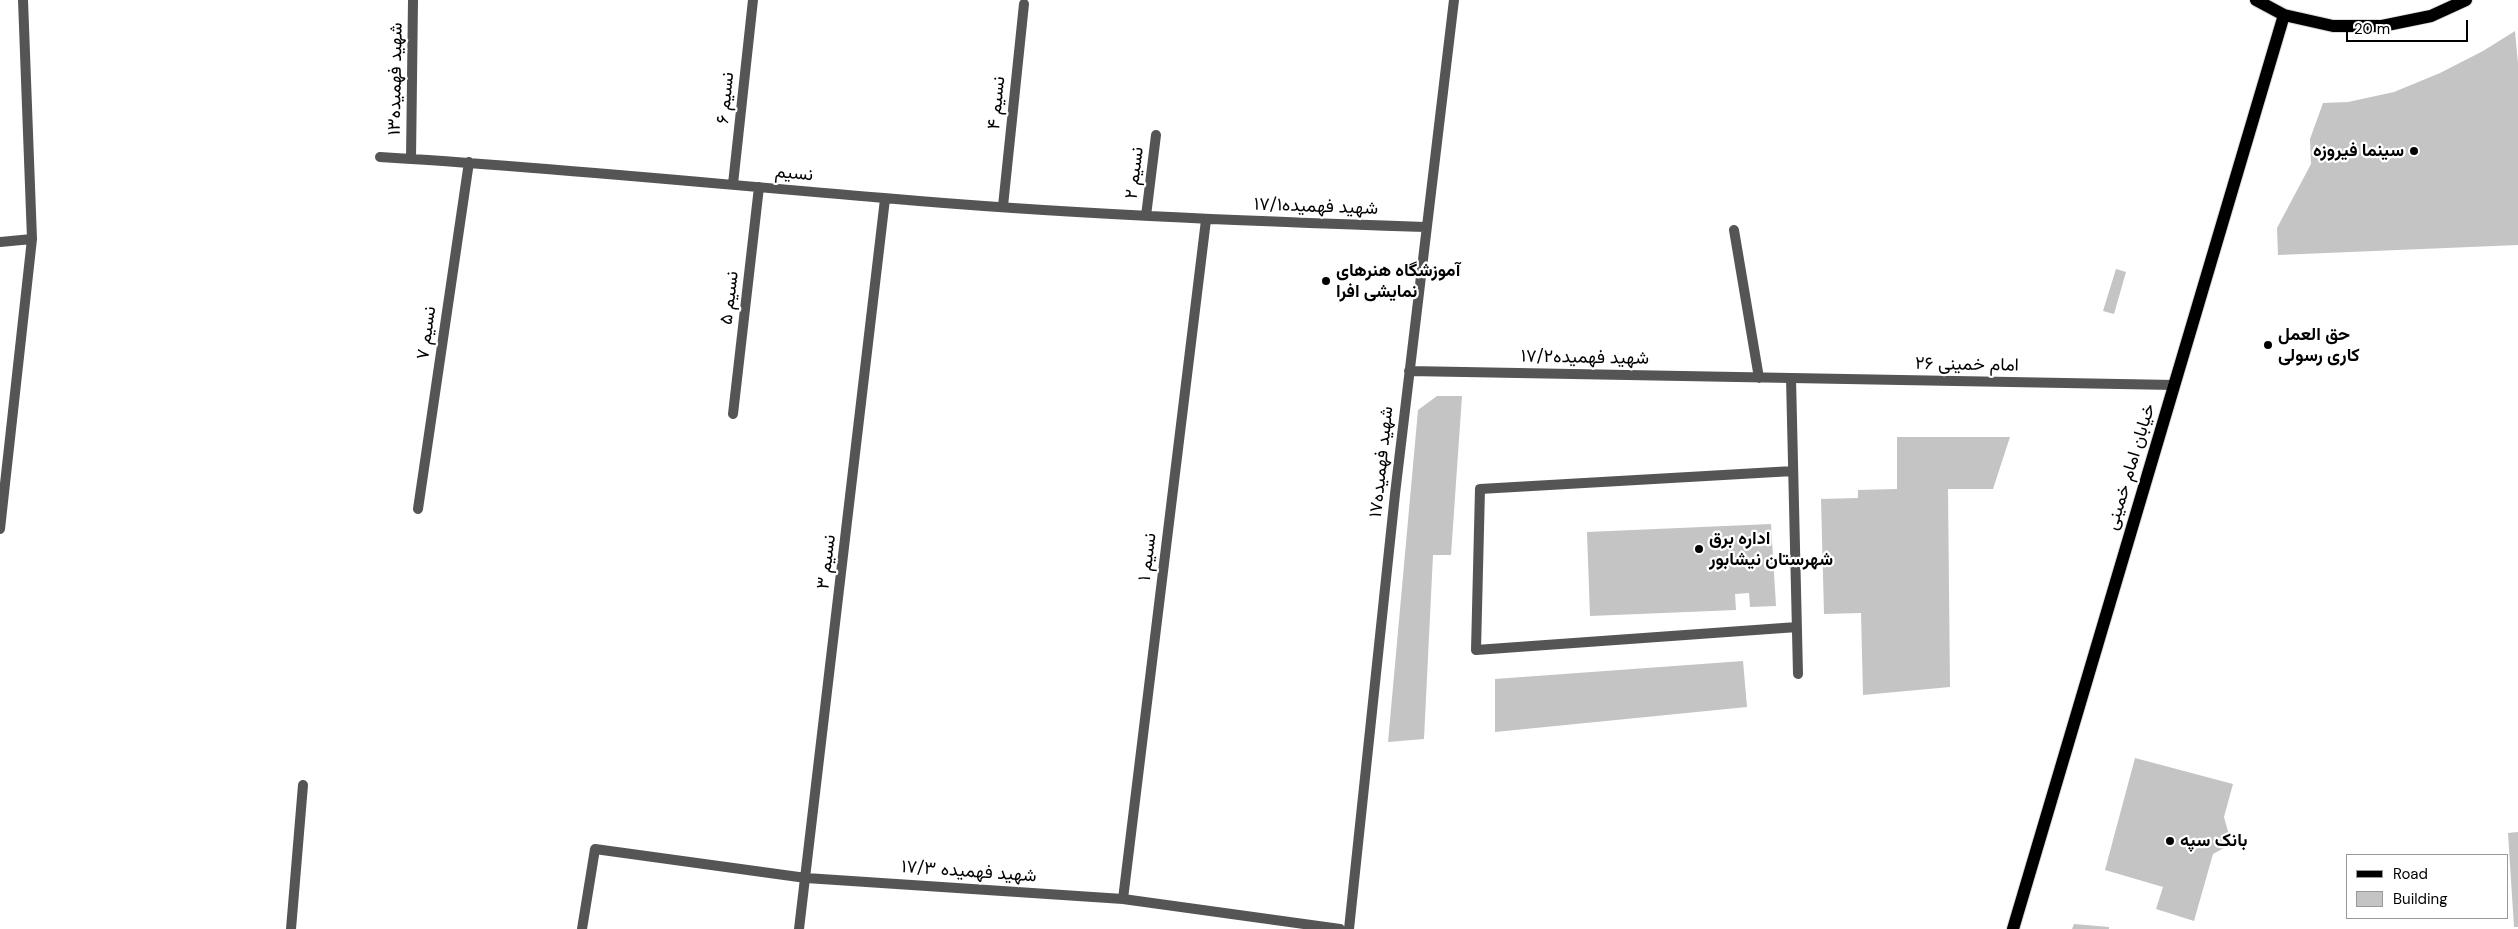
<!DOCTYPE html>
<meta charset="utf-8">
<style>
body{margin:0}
#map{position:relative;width:2518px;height:929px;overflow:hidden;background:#fff;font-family:"DM Sans",sans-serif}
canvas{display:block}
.legend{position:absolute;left:2346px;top:854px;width:162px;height:65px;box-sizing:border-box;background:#fff;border:1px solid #999;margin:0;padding:6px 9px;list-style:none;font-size:15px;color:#000}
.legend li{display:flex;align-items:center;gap:10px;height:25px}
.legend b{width:25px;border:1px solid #999}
.scale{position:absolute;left:2346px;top:20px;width:122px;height:22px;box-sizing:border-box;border:2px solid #000;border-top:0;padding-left:6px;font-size:15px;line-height:18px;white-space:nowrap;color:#000;-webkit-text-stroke:4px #fff;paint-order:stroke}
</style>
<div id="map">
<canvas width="2518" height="929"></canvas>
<ul class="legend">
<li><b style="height:6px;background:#000"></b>Road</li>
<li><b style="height:14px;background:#c4c4c4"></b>Building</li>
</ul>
<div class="scale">20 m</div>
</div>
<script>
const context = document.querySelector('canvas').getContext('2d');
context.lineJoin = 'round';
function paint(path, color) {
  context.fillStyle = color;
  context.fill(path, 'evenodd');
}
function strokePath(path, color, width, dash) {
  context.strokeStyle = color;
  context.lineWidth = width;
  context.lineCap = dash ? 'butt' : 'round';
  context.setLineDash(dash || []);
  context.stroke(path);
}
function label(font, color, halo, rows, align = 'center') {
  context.font = font + ' "DM Sans",Vazirmatn,sans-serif';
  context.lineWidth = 4.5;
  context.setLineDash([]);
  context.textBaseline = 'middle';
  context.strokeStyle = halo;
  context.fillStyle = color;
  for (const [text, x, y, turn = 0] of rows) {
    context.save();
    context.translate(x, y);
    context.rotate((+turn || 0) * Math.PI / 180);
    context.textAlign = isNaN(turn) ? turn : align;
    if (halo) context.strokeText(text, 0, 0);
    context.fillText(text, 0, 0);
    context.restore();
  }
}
paint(new Path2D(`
 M2515,31l3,33v181l-240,10 -1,-27 34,-64 -1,-25 13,-36 25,-1 46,-10 46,-19 43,-22z
 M2116,269l10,3 -12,42 -11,-3z
 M1437,396h25l-11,159h-18l-9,184 -36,3 30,-332z
 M1897,437h113l-17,52h-45l2,198 -87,8 -2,-82 -37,1 -3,-115 37,-1v-8l39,-1z
 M1771,524l5,82 -26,1 -1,-14 -14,1 1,16 -146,6 -3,-84z
 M1743,661l4,46 -252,25v-53z
 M2135,758l98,26 -9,33 5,18 -5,13 -11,6 -19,67 -38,-12 7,-22 -58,-17z
 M2518,832v95h-4l-6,-94z
 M2074,924l35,3v2h-37z`), '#c4c4c4');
const primary = new Path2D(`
 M2256,0l28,15 49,11h49l49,-10 35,-16
 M2013,929l271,-914`);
strokePath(primary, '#dbdbdb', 14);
strokePath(new Path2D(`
 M1791,378l7,296
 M1793,471l-313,18 -4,161 321,-23`), '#555', 10);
strokePath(new Path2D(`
 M380,157c168,10 336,27 504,41 180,16 361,23 541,29
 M411,159l2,-159
 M733,184l20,-184
 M1003,206l21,-202
 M1146,216l10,-81
 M1734,230l25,148
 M0,242l32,-3
 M1409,371l765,14
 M733,414l26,-227
 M418,509l51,-347
 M0,529l32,-290 -9,-239
 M1123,899l83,-679
 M291,929l12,-144
 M582,929l13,-80 211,29 317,21 217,30
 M799,929l86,-730
 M1349,929l46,-435 59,-494`), '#555', 10);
strokePath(primary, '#000', 12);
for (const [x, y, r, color] of [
 [2414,151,5,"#000"],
 [1326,281,5,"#000"],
 [2268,345,5,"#000"],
 [1699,549,5,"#000"],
 [2170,841,5,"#000"]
]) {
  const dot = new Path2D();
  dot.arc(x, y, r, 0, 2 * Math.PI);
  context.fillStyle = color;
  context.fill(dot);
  strokePath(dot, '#fff', 2);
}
label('18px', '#000', '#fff', [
 ["شهید فهمیده۱۳",396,79,-89],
 ["نسیم ۶",726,98,-84],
 ["نسیم ۴",997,103,-84],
 ["نسیم ۲",1135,173,-83],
 ["نسیم",794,174,5],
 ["شهید فهمیده۱۷/۱",1316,207,2],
 ["نسیم ۵",730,298,-83],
 ["نسیم ۷",427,333,-82],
 ["شهید فهمیده۱۷/۲",1585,358,1],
 ["امام خمینی ۲۶",1967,365,1],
 ["شهید فهمیده۱۷",1382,462,-84],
 ["خیابان امام خمینی",2131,467,-73],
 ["نسیم ۱",1148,557,-83],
 ["نسیم ۳",827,562,-83],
 ["شهید فهمیده ۱۷/۳",969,872,4]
]);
label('bold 18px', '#000', '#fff', [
 ["سینما فیروزه",2404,151,"right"],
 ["آموزشگاه هنرهای",1336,271],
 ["نمایشی افرا",1336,292],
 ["حق العمل",2278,335],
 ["کاری رسولی",2278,356],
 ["اداره برق",1709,539],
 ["شهرستان نیشابور",1709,560],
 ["بانک سپه",2180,841]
], 'left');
</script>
